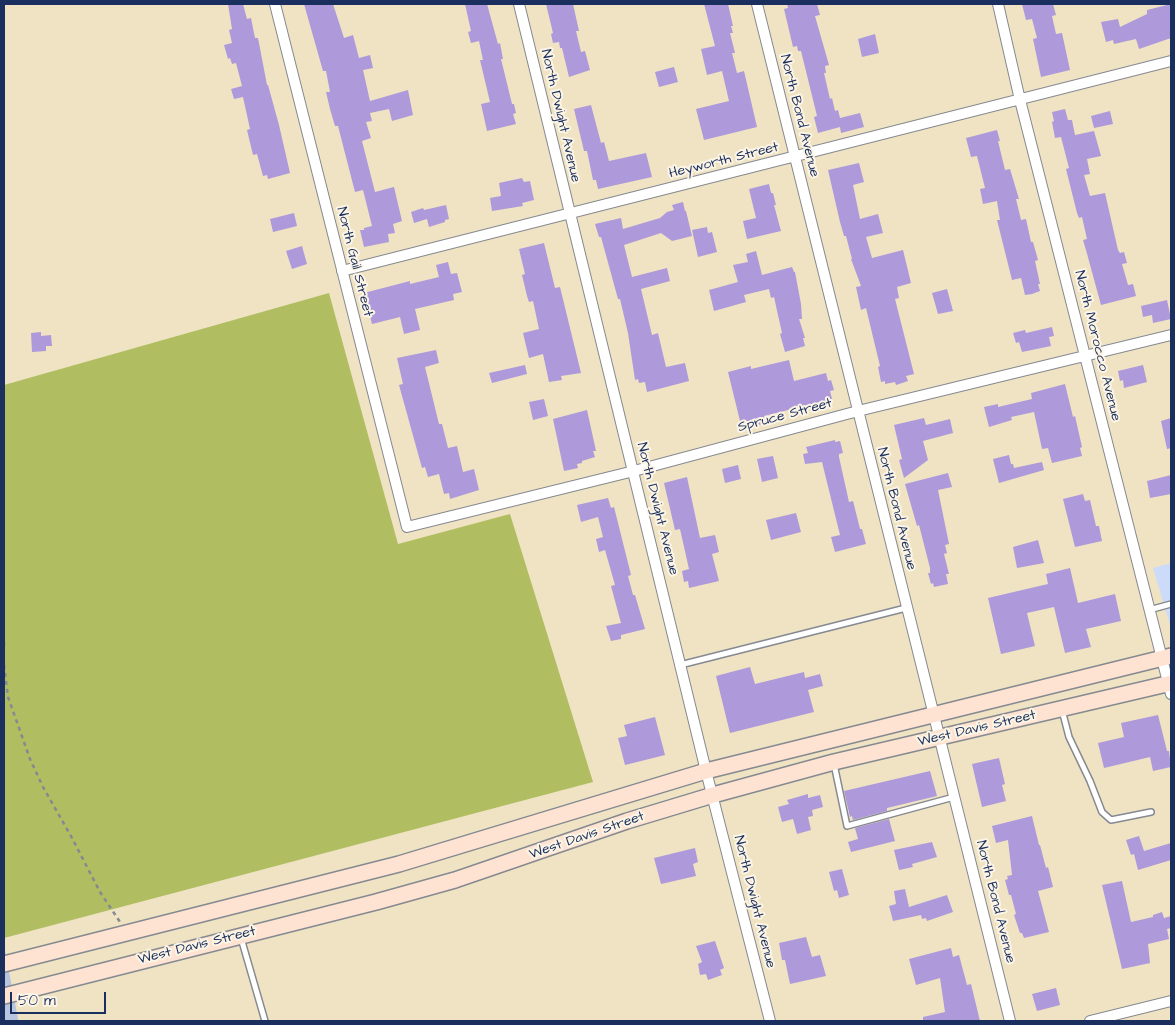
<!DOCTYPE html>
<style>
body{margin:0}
#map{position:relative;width:1175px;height:1025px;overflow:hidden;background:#efe3c3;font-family:"Architects Daughter",sans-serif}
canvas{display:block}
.frame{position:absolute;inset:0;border:5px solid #1b2f5e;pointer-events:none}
.scale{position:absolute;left:10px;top:992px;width:96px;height:22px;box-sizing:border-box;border:2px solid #1b2f5e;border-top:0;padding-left:6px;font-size:15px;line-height:18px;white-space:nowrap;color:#1b2f5e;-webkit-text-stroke:4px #fcf5e5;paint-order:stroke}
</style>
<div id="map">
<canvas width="1175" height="1025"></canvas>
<div class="frame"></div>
<div class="scale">50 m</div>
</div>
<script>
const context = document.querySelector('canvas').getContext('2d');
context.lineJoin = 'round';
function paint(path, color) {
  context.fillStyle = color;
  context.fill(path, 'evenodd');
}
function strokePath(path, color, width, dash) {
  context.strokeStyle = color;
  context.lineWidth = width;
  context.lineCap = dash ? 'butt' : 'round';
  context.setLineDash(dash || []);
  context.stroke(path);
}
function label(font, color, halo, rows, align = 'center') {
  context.font = font + ' "Architects Daughter",sans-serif';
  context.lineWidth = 4;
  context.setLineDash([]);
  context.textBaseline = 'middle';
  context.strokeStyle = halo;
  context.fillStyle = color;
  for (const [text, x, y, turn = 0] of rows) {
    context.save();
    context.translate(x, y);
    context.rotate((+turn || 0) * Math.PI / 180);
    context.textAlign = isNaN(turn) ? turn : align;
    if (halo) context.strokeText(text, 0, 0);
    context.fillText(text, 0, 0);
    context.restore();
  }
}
paint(new Path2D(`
 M1171,563v65l-18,-60z`), '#cbdbf9');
paint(new Path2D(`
 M4,945l14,74v2h-14z`), '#b7c5de');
paint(new Path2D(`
 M329,293l69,251 112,-30 83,268 -589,156v-553z`), '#b0be61');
paint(new Path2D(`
 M228,4h15l4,15 4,-1 4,20h3l9,47h1l11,40 11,48 -22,6 -1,-4 -4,1 -6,-22 -4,1 -6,-25 3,-1 -7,-32 -9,2 -3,-10 11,-3 -6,-23 -4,1 -2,-6 -2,1 -4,-14 8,-2 -3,-13 3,-1z
 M304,4h29l11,34 9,-3 6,23 11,-3 3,13 -10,2 7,31 38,-11 5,25 -21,6 -3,-12 -19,4 2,8 -6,1 5,16 -9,3 13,51 19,-5 8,34 -9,3 2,9 -7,1 1,8 -25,5 -4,-17h4v-2l8,-2 -9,-36 -8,2 -17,-66h-3l-5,-17 -4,-17h4l-4,-21h-3z
 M465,4h22l11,40 2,-1 3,16h-2l11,45h2l2,9 -3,1 3,10 -29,7 -6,-27 9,-2 -10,-42h3l-4,-19 -8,2 -3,-11 3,-1z
 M546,4h27l6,27h-3l5,21 4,-1 5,19 -21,7 -7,-29h-2l-1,-6 -6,1 -2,-9 2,-1z
 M704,4h24l5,22h-2l2,7h-3l5,20h-3l5,20 7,-2 13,56 -53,13 -8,-31 33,-8 -7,-30 -15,4 -6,-26 14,-3z
 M787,4h30l3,11 -5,1 14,49 -4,1 1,7h-2l6,26 2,-1 3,13 3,-1 2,8 20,-5 4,14 -23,6 -1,-6 -22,6 -4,-16 3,-1 -16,-65h-3l-1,-5 -4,1 -9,-38 4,-1z
 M1022,4h31l3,11 -4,1 4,18 6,-1 8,37 -29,7 -8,-38 4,-1 -5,-19 -6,1z
 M1171,4v34l-32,11 -3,-10 -22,5 -1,-4 -7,2 -5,-20 17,-3 2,8 27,-13v-4z
 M875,34l4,19 -17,4 -4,-18z
 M674,67l4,15 -19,5 -4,-15z
 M591,105l10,38 3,-1 5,19 37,-8 6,24 -54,12 -2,-9h-3l-6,-29h-3l-10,-42z
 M1065,109l3,11h4l3,15 19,-4 7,25 -14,3 3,15 -6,1 6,21 15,-3 13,57 2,3 4,-1 3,11 -5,1 6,21 5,-1 3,12 -35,9 -15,-55 -3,-10 4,-1 -5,-22 -3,1 -2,-5 -11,-44 3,-1 -8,-31 -6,1 -3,-16 2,-1 -2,-9z
 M1110,111l3,13 -19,4 -3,-12z
 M997,130l3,11h-2l7,29 5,-1 9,30h-3l5,21 5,-1 5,23h2l5,18 -3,1 5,23h-2l2,7 -8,3 -7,1 -4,-17 -9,2 -15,-60h3l-3,-19 -14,3 -3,-15 5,-1 -8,-32 -6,1 -5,-19z
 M859,163l5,19 -11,3 7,34 18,-5 5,19 -17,4 6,21 31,-8 8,33 -14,4 2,11 -4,1 19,75 -8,2 2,5 -12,4 -1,-3 -10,2v-3l-4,1 -3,-15 2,-1 -14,-58 -5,2 -5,-23 5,-1 -10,-27h1l-6,-23h-2l-4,-14 -12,-52z
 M522,178l2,4 6,-1 4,19 -12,3 1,3 -31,5 -2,-13 11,-2 -2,-13z
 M769,184l2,9h2l3,12h-2l7,26 -34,8 -4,-18 13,-3 -7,-29z
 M683,202l2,9h1l6,25 -20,5 -11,-8 -37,12 8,32 35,-9 3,13 -29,8 11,46 6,-2 8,34 19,-4 4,18 -42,11 -2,-10 -6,1 -1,-4 -3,1 -7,-47 -8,-34h-2l-17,-62h-2l-4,-13 26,-6 2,11 37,-11 7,-6 7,-2 -2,-5z
 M446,205l3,14 -4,1v2l-16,5 -2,-8 -13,4 -3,-11 12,-4 1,2z
 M294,213l3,13 -24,6 -3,-13z
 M707,227l1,6 4,-1 5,20 -19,5 -6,-27z
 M544,243l11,45 5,-1 21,86 -20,3 1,4 -13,2 -6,-28 -14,4 -6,-25 16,-4 -6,-28 -4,1 -2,-6 -5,-21 3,-1 -6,-25z
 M302,246l5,18 -15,5 -6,-18z
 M756,251l6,24 30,-8 2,5h1l6,32 1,15h-3l6,19h-2l2,8 -20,6 -5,-18 2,-1 -8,-36 -3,1 -2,-9 -25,6 2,7 -32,9 -5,-21 29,-8 -5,-17 15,-3 -2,-8z
 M448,262l3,12 6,-1 5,19 -9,2 1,6 -39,9 5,21 -16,4 -4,-17 -28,7 -8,-31 46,-12v3l29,-7 -3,-12z
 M947,289l6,22 -15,3 -6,-21z
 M1167,300l4,19 -18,4 -1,-8 -9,2 -2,-11z
 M1052,327l2,9 -5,1 2,9 -29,6 -3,-10 -3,1 -3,-10 12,-3 1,3z
 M41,332v4l10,-1 1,11h-6v5l-14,1 -1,-19z
 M436,350l3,13 -14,4 14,57h3l6,24 9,-2 6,26 11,-3 5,21 -29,9 -1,-6 -5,1 -5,-20 -11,3 -3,-10 -3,1 -23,-83 4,-1 -6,-26z
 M789,360l5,21 32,-8 2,8 3,-1 3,10 -4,1 2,8 -68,17 2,7 -24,6 -14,-57 23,-6v3z
 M525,365l2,9 -35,9 -3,-10z
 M1143,365l4,17 -23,6 -1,-8 -3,1 -2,-10z
 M1065,384l8,33 2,-1 7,31 -2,1 2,8 -30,7 -4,-15 -6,1 -8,-37 -23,5 1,3 -23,7 -5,-20 14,-3v3l34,-8 -1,-6z
 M544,399l4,17 -15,4 -4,-18z
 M587,410l9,41h-3l2,6 -13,4v2l-5,1 1,4 -14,3 -11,-52z
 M924,418l2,7 24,-6 3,14 -30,8 5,19 -24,18 -5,-18 3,-1 -8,-34z
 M1171,418v30l-4,1 -6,-28z
 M835,440v2l5,-1 3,12 -4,1v3l10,45 4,-1 7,28h2l4,15 -31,8 -4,-15 9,-2 -18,-73 -17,2 -2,-10 5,-1 -2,-6z
 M1009,455l2,9h2l1,4 28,-6 2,8 -45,13 -6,-24z
 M773,456l5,22 -16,4 -5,-23z
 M738,465l3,14 -16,4 -3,-14z
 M948,473l4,14 -14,3 11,54 -4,1 2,8 -3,1 5,20h-3l2,10 -14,3 -1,-4 -2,1 -3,-11h2v-5l-11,-43 -2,1 -12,-42z
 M1171,475v19l-21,4 -3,-17z
 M687,477l13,61 15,-3 4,17 -7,2 7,27 -30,7 -1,-7 -4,1 -2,-11 7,-2 -9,-40 -5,1 -11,-47z
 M1083,494l2,7 5,-1 6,26h3l3,15 -27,6 -12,-48z
 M608,498l3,10 3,-1 17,68 -3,1 5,19h2l10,34 -24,6v4l-10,2 -5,-15 15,-3 -10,-37 4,-1 -10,-35 -6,2 -3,-13 7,-2 -5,-20 -17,5 -4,-17z
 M796,513l5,19 -30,8 -5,-20z
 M1038,540l6,23 -27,5 -4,-21z
 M1070,568l8,35 37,-9 6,27 -35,8 5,18 -26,6 -11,-46 -27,6 8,33 -34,8 -13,-56 60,-14 -2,-10z
 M750,667l5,17 49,-12 1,6 15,-4 3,12 -15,4 6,22 -84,21 -14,-57z
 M1158,715l9,36h2l2,16 -18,4 -3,-14 -46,11 -6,-25 26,-6 -3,-14z
 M655,717l10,38 -40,10 -7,-27 9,-2 -3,-11z
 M999,758l6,26 -3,1 4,16 -24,6 -10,-43z
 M930,771l7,25 -50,12v3l-34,9 -1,-4 -2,1 -6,-26z
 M808,794v4l12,-3 3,12 -11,3 1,6 -5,1 3,13 -14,4 -4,-15 -11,3 -4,-15 11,-3 -2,-4z
 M1032,816l7,29h1l6,23 2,-1 5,20 -15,4 11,41 -25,6 -2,-5h-2l-6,-18 2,-1 -5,-19h-2l-4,-15 3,-1 -1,-3 5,-1 -4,-35 -12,3 -4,-17z
 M889,819l6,22 -44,11 -3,-10 10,-3 -3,-11z
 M1139,836l5,15 27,-8v17l-33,10 -4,-16 -3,1 -5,-15z
 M932,842l5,15 -25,7 1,3 -14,3 -5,-20z
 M695,848l3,14 -5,2 3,12 -35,8 -7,-26z
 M842,869l7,26 -10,3 -2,-8 -3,1 -5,-19z
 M1122,881l9,41 22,-5v-2l9,-3 2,6 7,-2v12l-4,1 2,10 -21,5 2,19 -28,6 -20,-84z
 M905,889l4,18 38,-12 6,17 -26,9 -1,-3 -4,1 -1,-4 -28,6 -4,-15 7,-2 -2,-13z
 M806,937l6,20 8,-2 6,21 -36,8 -5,-24h-3l-3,-17z
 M715,941l9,27 -4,2 2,5 -14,5 -2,-6 -6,1 -2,-11 4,-2 -6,-16z
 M951,948l2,9 6,-2 8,30 4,-1 9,37h-57v-4l22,-5 -5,-34 -24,7 -7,-26z
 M1056,988l4,17 -23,6 -5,-17z`), '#ae99db');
const service = new Path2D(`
 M1149,610l22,-6
 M680,665l226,-57
 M1062,710l7,27 21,44 12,31 9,8 40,-8
 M834,764l13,62 107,-29
 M241,938l24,83`);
const minor = new Path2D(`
 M275,4l132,523 227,-56 224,-60 313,-76
 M519,4l187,767 64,250
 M757,4l253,1017
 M998,4l22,96 151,594
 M342,271l829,-210
 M1090,1021l81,-20`);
const secondary = new Path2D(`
 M4,964l395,-100 307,-93 465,-115
 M4,996l372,-94 79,-22 172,-59 86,-26 121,-33 337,-79`);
strokePath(service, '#858990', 8);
strokePath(minor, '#858990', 12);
strokePath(secondary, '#858990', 18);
strokePath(new Path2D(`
 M4,642v5
 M4,665l4,32 22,62 13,28 29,51 28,54 20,30`), '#858990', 2.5, [4, 4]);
strokePath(service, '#fff', 5);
strokePath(minor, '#fff', 10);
strokePath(secondary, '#fee3d2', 15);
label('14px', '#1b2f5e', '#fcf5e5', [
 ["North Dwight Avenue",560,116,77],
 ["North Bond Avenue",799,116,76],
 ["Heyworth Street",724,161,-14],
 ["North Gail Street",354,262,76],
 ["North Morocco Avenue",1097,346,76],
 ["Spruce Street",785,416,-15],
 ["North Dwight Avenue",657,509,76],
 ["North Bond Avenue",896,509,76],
 ["West Davis Street",977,729,-13],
 ["West Davis Street",587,836,-19],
 ["North Dwight Avenue",754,902,76],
 ["North Bond Avenue",995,902,76],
 ["West Davis Street",197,946,-14]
]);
</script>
